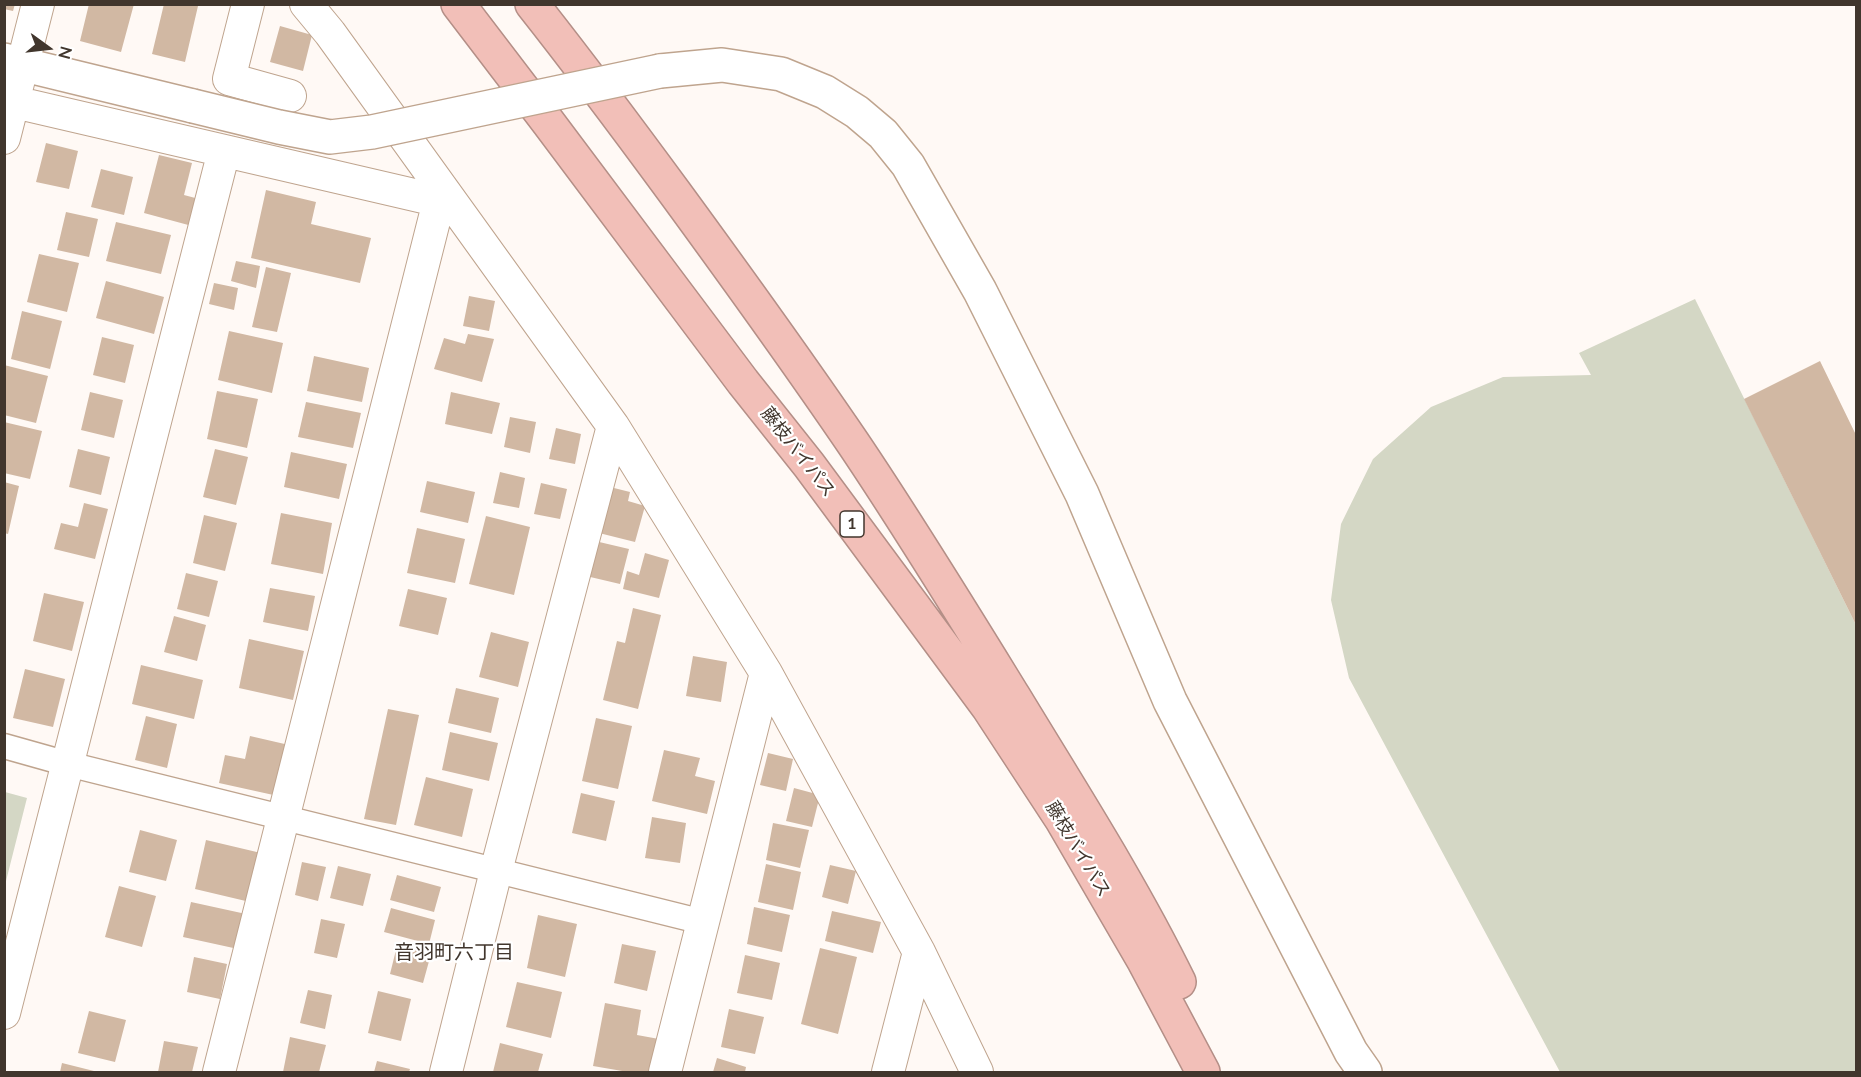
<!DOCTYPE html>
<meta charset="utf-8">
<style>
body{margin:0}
#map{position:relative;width:1861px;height:1077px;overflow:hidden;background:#fff9f5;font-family:Lato,sans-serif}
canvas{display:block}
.frame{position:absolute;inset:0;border:6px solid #41362d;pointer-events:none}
.north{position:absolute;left:18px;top:18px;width:60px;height:60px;-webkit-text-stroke:4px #fff;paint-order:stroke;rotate:105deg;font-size:16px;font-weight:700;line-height:24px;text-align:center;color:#41362d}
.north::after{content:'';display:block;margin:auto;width:21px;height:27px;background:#41362d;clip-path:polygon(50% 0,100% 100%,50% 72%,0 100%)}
</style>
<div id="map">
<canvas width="1861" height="1077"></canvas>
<div class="frame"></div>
<div class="north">N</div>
</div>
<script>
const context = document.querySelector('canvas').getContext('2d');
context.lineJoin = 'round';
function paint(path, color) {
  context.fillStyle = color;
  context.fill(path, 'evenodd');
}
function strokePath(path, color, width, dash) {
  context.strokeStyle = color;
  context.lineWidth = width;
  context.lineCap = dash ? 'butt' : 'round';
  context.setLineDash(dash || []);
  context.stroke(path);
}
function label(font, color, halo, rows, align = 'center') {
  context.font = font + ' Lato,"Noto Sans JP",sans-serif';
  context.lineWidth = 4.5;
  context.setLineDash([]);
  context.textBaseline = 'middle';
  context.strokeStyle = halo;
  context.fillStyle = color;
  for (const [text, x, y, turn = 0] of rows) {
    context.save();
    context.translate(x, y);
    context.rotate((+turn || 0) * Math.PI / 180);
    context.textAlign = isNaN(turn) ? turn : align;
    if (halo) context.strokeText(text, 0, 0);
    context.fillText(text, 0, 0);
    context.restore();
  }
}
paint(new Path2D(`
 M1695,299l161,326v447h-296l-211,-394 -18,-78 10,-76 32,-65 58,-52 72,-30 88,-2 -12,-22z
 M5,792l22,6 -22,87 -1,-93z`), '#d4d7c5');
paint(new Path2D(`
 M4,4h11l-2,7 -9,-2z
 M89,4h45l-13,48 -41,-11z
 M164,4l34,2 -13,56 -33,-8z
 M280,26l32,9 -9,36 -33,-9z
 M46,143l32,8 -9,38 -33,-7z
 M159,155l33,8 -8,32 15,4 -7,27 -48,-13z
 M101,169l32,8 -9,38 -33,-8z
 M266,190l50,12 -5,22 60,14 -11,45 -109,-25z
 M66,212l32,7 -9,38 -32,-7z
 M116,222l55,13 -10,39 -55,-13z
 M39,254l40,9 -12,49 -40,-10z
 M236,261l24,5 -4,22 -25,-7z
 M266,267l25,6 -14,59 -25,-5z
 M106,281l58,16 -10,37 -58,-16z
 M214,283l24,5 -4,22 -25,-6z
 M469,296l26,5 -6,30 -26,-5z
 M22,311l40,10 -12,48 -39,-10z
 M229,331l54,12 -11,50 -54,-13z
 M468,334l26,5 -12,43 -48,-13 10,-31 21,6z
 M102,337l32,8 -9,38 -32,-8z
 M314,356l55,12 -7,34 -55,-11z
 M1820,361l36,74v190l-112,-226z
 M4,365l44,11 -12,47 -32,-8z
 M217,391l41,8 -11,49 -40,-9z
 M90,392l33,8 -9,38 -33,-8z
 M451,392l49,11 -8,31 -47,-10z
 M306,402l55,11 -8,35 -55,-11z
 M510,417l26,5 -6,31 -26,-6z
 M4,422l38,9 -12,48 -26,-6z
 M556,428l25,6 -6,30 -26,-5z
 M78,449l32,8 -9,38 -32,-8z
 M215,449l33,8 -12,48 -33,-8z
 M291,452l56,12 -8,35 -55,-12z
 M500,472l25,6 -6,30 -26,-5z
 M427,481l48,11 -7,31 -48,-11z
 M4,482l15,4 -11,48 -4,-1z
 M541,483l26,6 -7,30 -26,-5z
 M606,486l24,6 -2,9 17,5 -10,36 -40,-10z
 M84,503l24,6 -13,50 -41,-10 7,-26 17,4z
 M281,513l51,10 -9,51 -52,-10z
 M204,515l33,8 -12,48 -32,-8z
 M486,516l44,11 -16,68 -45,-11z
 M417,528l48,11 -10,44 -48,-10z
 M595,541l34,8 -9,35 -34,-8z
 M645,553l24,7 -10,38 -36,-9 4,-18 12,4z
 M186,573l32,8 -9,36 -32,-8z
 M270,588l45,8 -7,35 -45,-9z
 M408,589l39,9 -9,37 -39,-9z
 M44,593l40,9 -12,49 -39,-10z
 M633,608l28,7 -23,94 -35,-9 14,-59 8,2z
 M174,616l32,9 -9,36 -33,-9z
 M491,632l38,10 -11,45 -39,-10z
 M249,639l55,12 -11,49 -54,-12z
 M693,656l34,6 -6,40 -35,-6z
 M141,665l62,15 -9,39 -62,-15z
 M25,669l40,10 -12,48 -40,-9z
 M456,688l43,10 -8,35 -43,-10z
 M388,709l31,6 -23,110 -32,-6z
 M146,716l31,8 -10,44 -32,-8z
 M596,718l36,8 -14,63 -36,-8z
 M450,732l48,11 -9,38 -47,-11z
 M250,736l39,9 -11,51 -59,-13 6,-28 20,4z
 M664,750l36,8 -5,18 20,5 -8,33 -55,-13z
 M768,753l25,6 -7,32 -26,-6z
 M426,777l47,12 -11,48 -48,-12z
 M794,788l26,7 -8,32 -26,-6z
 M581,793l34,8 -9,40 -34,-8z
 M652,817l34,6 -6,40 -35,-5z
 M773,823l36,7 -9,38 -34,-8z
 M140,830l37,10 -11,41 -37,-9z
 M206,840l55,13 -11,49 -55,-13z
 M302,862l24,5 -8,34 -23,-6z
 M766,864l35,8 -8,38 -35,-8z
 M830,865l26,6 -8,33 -26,-7z
 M338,866l33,8 -8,32 -33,-8z
 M397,875l44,12 -7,25 -44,-12z
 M119,886l37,10 -14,51 -37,-10z
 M191,902l55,12 -8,35 -55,-12z
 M754,907l36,8 -8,37 -35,-8z
 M391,908l44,12 -6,24 -45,-12z
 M832,911l49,11 -8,31 -48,-12z
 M538,915l39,9 -12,53 -38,-9z
 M321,919l24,5 -8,34 -23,-5z
 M622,944l34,7 -9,40 -33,-8z
 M397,946l34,8 -8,29 -33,-9z
 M820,948l37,9 -19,77 -37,-10z
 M745,955l35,8 -8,37 -35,-7z
 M194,957l33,7 -7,35 -33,-7z
 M517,982l45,10 -11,46 -45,-11z
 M308,990l24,5 -7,34 -25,-6z
 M378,991l33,8 -10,42 -33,-8z
 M605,1003l36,7 -4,25 22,4 -6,33h-25l-35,-6z
 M729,1009l35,8 -9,37 -34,-7z
 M89,1011l37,9 -11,42 -37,-9z
 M290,1037l36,8 -7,27h-36z
 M164,1041l34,6 -6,25h-34z
 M500,1043l43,11 -5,18h-45z
 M717,1058l29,9 -1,5h-32z
 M377,1061l33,8 -1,3h-35z
 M62,1063l36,9h-38z`), '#d1b8a3');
const pedestrian = new Path2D(`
 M4,746l64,18 635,158`);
const minor = new Path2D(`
 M248,4l-19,75 61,17
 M306,4l24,29 283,393 153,247 153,279 58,120
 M14,102l439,102
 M4,138l34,-134
 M4,1013l220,-862
 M219,1072l220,-871
 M446,1072l50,-201 117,-445
 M665,1072l101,-399
 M888,1072l31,-120`);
const tertiary = new Path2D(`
 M4,60l189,46
 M660,71l62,-6 59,9 44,18 32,20 26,22 25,31 72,126 102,203 88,207 181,351 14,20`);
const motorway = new Path2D(`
 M458,4l90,118 195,260 66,83 179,242 74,113 82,141 59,111
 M532,4c49,62 96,125 143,189 60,82 120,165 178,250 56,83 108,168 161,254 57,94 117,187 165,285`);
strokePath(pedestrian, '#bfa48e', 27);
strokePath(minor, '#bfa48e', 34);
strokePath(tertiary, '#bfa48e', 36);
strokePath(motorway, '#b48f87', 36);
strokePath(pedestrian, '#fff', 24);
strokePath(minor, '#fff', 32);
strokePath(tertiary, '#fff', 33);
strokePath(motorway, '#f2bfb8', 33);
const tertiaryBridge = new Path2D(`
 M193,106l86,21 51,10 42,-5 288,-61`);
strokePath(tertiaryBridge, '#bfa48e', 36, []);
strokePath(tertiaryBridge, '#fff', 33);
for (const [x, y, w] of [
 [852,524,24]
]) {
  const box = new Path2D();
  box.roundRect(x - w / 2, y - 13, w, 26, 4.5);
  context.fillStyle = '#fff';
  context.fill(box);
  strokePath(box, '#41362d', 1.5);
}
label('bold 16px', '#41362d', null, [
 ["1",852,524]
]);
label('18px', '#41362d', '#fff', [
 ["藤枝バイパス",798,452,52],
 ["藤枝バイパス",1078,849,59]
]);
label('20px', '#41362d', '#fff', [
 ["音羽町六丁目",454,953]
]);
</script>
